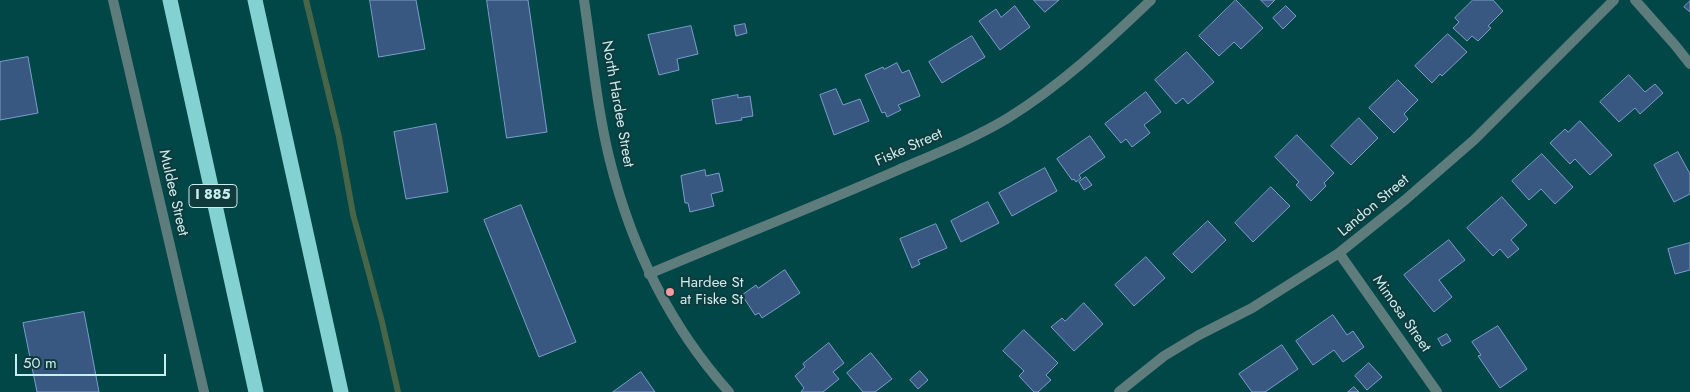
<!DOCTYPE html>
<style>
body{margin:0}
#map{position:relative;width:1690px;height:392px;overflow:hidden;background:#014748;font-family:Jost,sans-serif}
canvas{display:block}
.scale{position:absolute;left:15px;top:354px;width:151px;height:22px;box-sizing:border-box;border:2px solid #c9eeee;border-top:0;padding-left:6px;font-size:15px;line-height:18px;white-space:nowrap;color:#c9eeee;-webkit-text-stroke:4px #103a3b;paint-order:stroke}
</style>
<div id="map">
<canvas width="1690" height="392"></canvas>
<div class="scale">50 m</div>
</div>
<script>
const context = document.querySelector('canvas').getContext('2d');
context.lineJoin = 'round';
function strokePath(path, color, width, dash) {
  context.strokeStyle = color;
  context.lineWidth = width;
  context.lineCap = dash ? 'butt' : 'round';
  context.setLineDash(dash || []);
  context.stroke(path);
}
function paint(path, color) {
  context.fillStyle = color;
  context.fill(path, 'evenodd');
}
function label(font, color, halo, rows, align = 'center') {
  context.font = font + ' Jost,sans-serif';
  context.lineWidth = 4;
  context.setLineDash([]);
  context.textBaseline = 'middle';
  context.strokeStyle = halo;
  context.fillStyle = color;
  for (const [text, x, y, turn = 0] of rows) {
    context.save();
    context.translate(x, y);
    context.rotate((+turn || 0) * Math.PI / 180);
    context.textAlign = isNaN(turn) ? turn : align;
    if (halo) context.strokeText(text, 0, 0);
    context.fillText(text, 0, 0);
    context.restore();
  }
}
strokePath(new Path2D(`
 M306,0l33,137 14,77 29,108 16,70`), '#486548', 6);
const building = new Path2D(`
 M370,0h46l9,49 -46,8z
 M487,0h41l19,132 -40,6z
 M1034,0h25l-14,12z
 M1236,0l27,28 -22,21 -7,-7 -15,14 -20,-20z
 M1261,0h14l-7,7z
 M1473,0h20l10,11 -15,15 3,2 -13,13 -6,-5 -5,5 -14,-13 6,-6 -4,-4z
 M1690,1v11l-6,-5z
 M1015,6l15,21 -30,23 -21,-29 17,-12 5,8z
 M1286,6l10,10 -13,13 -10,-11z
 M745,24l2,9 -11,3 -2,-10z
 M691,26l7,28 -21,5 2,11 -20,5 -11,-40z
 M1448,34l19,18 -25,24 -2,-2 -8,9 -17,-17z
 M972,36l13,21 -43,26 -13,-21z
 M1187,52l27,30 -26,22 -5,-6 -7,6 -21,-24z
 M28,57l10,56 -38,7v-58z
 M897,63l5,10 7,-3 11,26 -22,9 3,5 -14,7 -2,-5 -3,1 -17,-38 18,-8 1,2z
 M1629,75l16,17 10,-8 8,9 -23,21 -5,-6 -16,14 -19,-20z
 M1398,80l20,20 -14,14 4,5 -14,14 -25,-25z
 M836,89l7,16 17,-6 9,22 -35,14 -14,-40z
 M1146,92l15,20 -17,13 6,8 -18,14 -6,-8 -5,4 -16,-19z
 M738,95v3l12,-2 3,20 -12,2 1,2 -26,4 -4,-24z
 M1359,118l19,20 -27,27 -20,-19z
 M1580,121l32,34 -22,20 -15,-16 -5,5 -20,-21 15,-14 3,3z
 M436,124l12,68 -42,7 -12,-67z
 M1297,135l37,38 -10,10 2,3 -15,15 -15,-16 3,-3 -24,-25z
 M1090,136l15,21 -26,18 2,3 -5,4 -2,-3 -2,1 -15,-21z
 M1678,152l12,22v20l-16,8 -20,-37z
 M1542,154l31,33 -18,17 -14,-15 -12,11 -17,-19z
 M1045,168l12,23 -45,25 -13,-23z
 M705,170l1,6 13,-3 4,18 -12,3 3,12 -24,6 -2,-9h-3l-4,-27z
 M1086,177l6,8 -8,5 -5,-8z
 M1271,187l19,19 -37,36 -18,-19z
 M1502,197l25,28 -16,15 8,9 -11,9 -8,-9 -7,7 -26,-28z
 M988,202l11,21 -38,19 -10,-21z
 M521,205l55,137 -37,15 -55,-137z
 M1208,221l18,19 -34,33 -19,-19z
 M936,224l11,24 -29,12 2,4 -8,4 -12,-29z
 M1449,240l16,20 -26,20 13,17 -18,15 -30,-37z
 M1690,243v27l-15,4 -7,-25z
 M1146,257l19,21 -31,28 -19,-21z
 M785,270l15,23 -38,25 -3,-5 -4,2 -13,-20 14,-10 2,3z
 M1084,303l19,21 -29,27 -23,-24 11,-9 3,3z
 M84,312l15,80h-62l-14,-69z
 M1333,315l14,20 6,-4 11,16 -21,15 -9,-12 -21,15 -17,-24z
 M1498,326l29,43 -27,19 -22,-32 3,-1 -9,-13z
 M1024,330l34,33 -12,12 5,5 -13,12h-4l-15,-16 5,-5 -21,-20z
 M1447,334l4,7 -9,5 -4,-7z
 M829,343l15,20 -11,9 6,7 -16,13h-22l3,-4 -9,-12 10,-9 -2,-3z
 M1282,345l16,24 -33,23h-13l-13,-18z
 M871,353l21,26 -17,13h-12l-16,-19z
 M1369,363l13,14 -15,13 -12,-14z
 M920,371l8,9 -10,9 -8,-9z
 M641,372l14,20h-42z
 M1354,387l5,5h-11z`);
paint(building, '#395881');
strokePath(building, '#7b9dca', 1);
strokePath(new Path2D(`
 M1635,0l40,45 15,19
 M1339,253l98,139
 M649,274c83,-35 167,-68 249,-104 37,-16 75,-31 110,-52 53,-33 98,-75 143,-118
 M1119,392l45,-36 35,-21 53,-27 87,-55 66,-53 69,-60 140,-140`), '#5e7c7c', 10);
strokePath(new Path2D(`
 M113,0l91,392
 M584,0c8,53 13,109 26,161 22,88 59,164 119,231`), '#5e7c7c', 10);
strokePath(new Path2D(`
 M170,0l86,392
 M255,0l86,392`), '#84d1d1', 15);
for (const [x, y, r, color] of [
 [670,292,5,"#f49aa0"]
]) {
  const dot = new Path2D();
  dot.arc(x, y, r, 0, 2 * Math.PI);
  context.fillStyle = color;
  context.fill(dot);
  strokePath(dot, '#103a3b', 2);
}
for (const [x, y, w] of [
 [213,196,48]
]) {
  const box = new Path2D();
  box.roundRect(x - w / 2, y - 11.5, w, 23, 4);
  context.fillStyle = '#103a3b';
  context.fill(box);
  strokePath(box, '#c9eeee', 1);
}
label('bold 14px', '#c9eeee', null, [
 ["I 885",213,196]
]);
label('15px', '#c9eeee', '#103a3b', [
 ["North Hardee Street",617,104,80],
 ["Fiske Street",909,148,-24],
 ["Muldee Street",173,193,77],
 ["Landon Street",1374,206,-40],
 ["Mimosa Street",1401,314,55]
]);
label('15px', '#c9eeee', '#103a3b', [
 ["Hardee St",680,283],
 ["at Fiske St",680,300]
], 'left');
</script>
